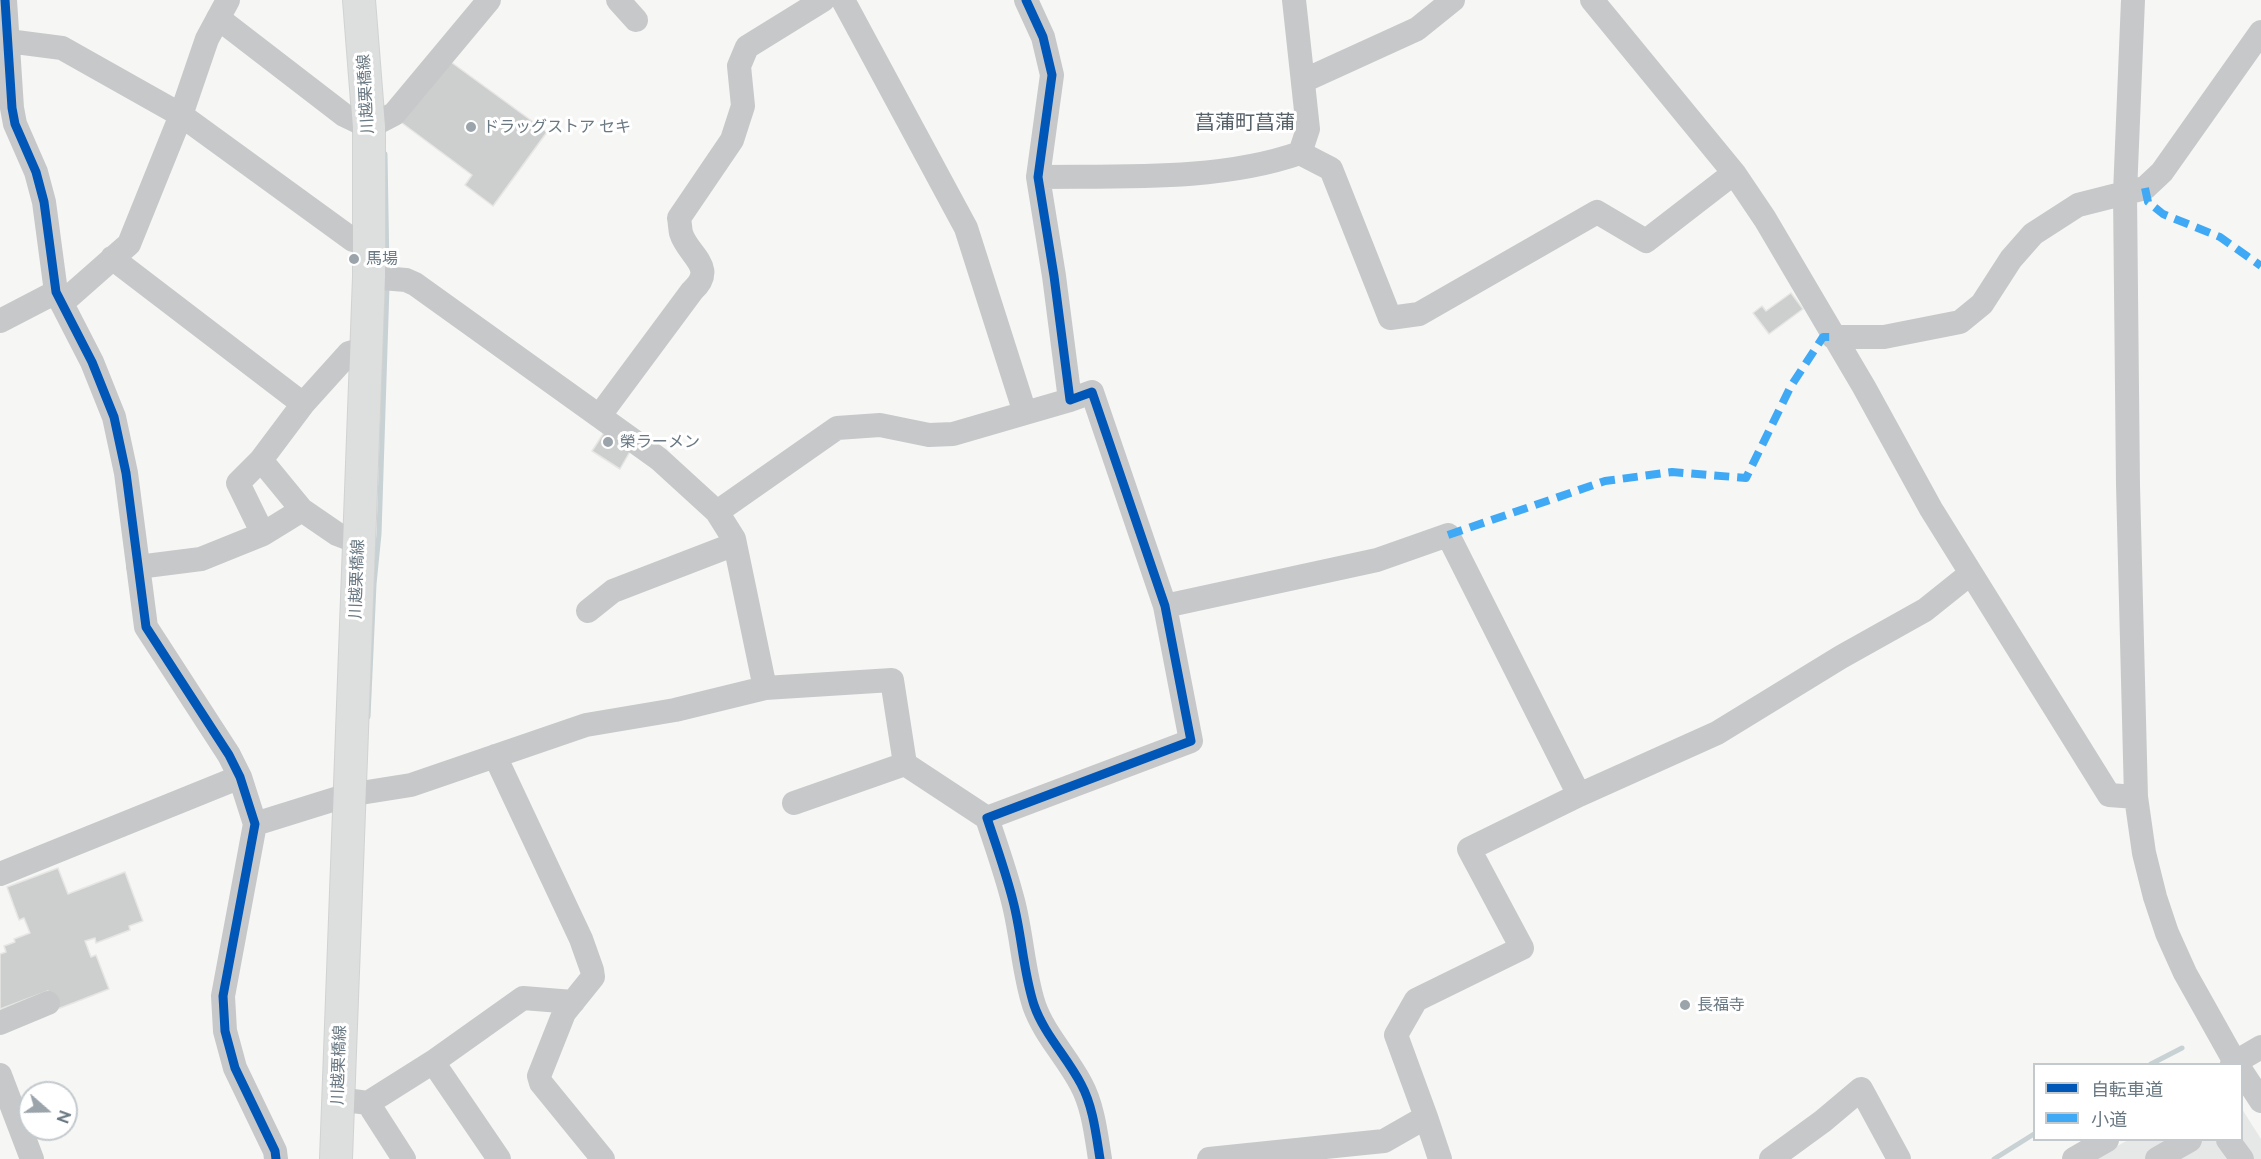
<!DOCTYPE html>
<meta charset="utf-8">
<style>
body{margin:0}
#map{position:relative;width:2261px;height:1159px;overflow:hidden;background:#f6f6f5;font-family:Raleway,"Noto Sans JP",sans-serif}
canvas{display:block}
.legend{position:absolute;left:2033px;top:1063px;width:210px;height:78px;box-sizing:border-box;background:#fff;border:2px solid #c3c9cd;margin:0;padding:8px 10px;list-style:none;font-size:18px;color:#697882}
.legend li{display:flex;align-items:center;gap:12px;height:30px}
.legend b{width:30px;border:2px solid #c3c9cd}
.north{position:absolute;left:18px;top:1081px;width:60px;height:60px;box-sizing:border-box;background:#fff;border:2px solid #c3c9cd;border-radius:50%;rotate:110deg;font-size:16px;font-weight:700;line-height:24px;text-align:center;color:#697882}
.north::after{content:'';display:block;margin:auto;width:21px;height:27px;background:#9aa4aa;clip-path:polygon(50% 0,100% 100%,50% 72%,0 100%)}
</style>
<div id="map">
<canvas width="2261" height="1159"></canvas>
<ul class="legend">
<li><b style="height:8px;background:#0057b8"></b>自転車道</li>
<li><b style="height:8px;background:#3fa9f5"></b>小道</li>
</ul>
<div class="north">N</div>
</div>
<script>
const context = document.querySelector('canvas').getContext('2d');
context.lineJoin = 'round';
function paint(path, color) {
  context.fillStyle = color;
  context.fill(path, 'evenodd');
}
function strokePath(path, color, width, dash) {
  context.strokeStyle = color;
  context.lineWidth = width;
  context.lineCap = dash ? 'butt' : 'round';
  context.setLineDash(dash || []);
  context.stroke(path);
}
function label(font, color, halo, rows, align = 'center') {
  context.font = font + ' Raleway,"Noto Sans JP",sans-serif';
  context.lineWidth = 6;
  context.setLineDash([]);
  context.textBaseline = 'middle';
  context.strokeStyle = halo;
  context.fillStyle = color;
  for (const [text, x, y, turn = 0] of rows) {
    context.save();
    context.translate(x, y);
    context.rotate((+turn || 0) * Math.PI / 180);
    context.textAlign = isNaN(turn) ? turn : align;
    if (halo) context.strokeText(text, 0, 0);
    context.fillText(text, 0, 0);
    context.restore();
  }
}
paint(new Path2D(`
 M2242,1109l19,30v20h-167l34,-19h114z`), '#e6e8e8');
strokePath(new Path2D(`
 M385,154l2,117
 M368,717l6,-133 5,-50 8,-248
 M2151,1064l31,-16
 M1994,1159l40,-25`), '#c8d1d3', 5);
const building = new Path2D(`
 M444,57l103,75 -54,74 -28,-21 7,-10 -74,-55z
 M1791,293l12,16 -34,25 -16,-21 9,-7 4,5z
 M605,431l27,17 -12,21 -28,-18z
 M58,868l10,26 57,-22 18,49 -14,5 1,4 -34,13 -1,-5 -10,3 6,16 5,-2 13,34 -54,21 -7,-19 -48,18v-55l6,-2 -2,-6 11,-4 -1,-3 16,-6 -6,-15 -5,2 -12,-33z`);
paint(building, '#cdcece');
strokePath(building, '#e6e6e4', 1.5);
const major = new Path2D(`
 M336,1159l33,-882v-150l-10,-127`);
strokePath(major, '#d1d2d2', 34);
strokePath(new Path2D(`
 M5,0l7,108 3,16 21,48 8,30 12,90 36,70 22,55 12,56 20,154 83,128 11,22 15,47 -32,172 2,35 10,37 40,83 1,8
 M618,0l18,20
 M843,0l123,228 59,185
 M1026,0l17,37 9,38 -14,102 16,99 16,124 22,-8 73,214 26,135 -204,77c9,27 19,55 26,83 9,34 10,70 21,104 10,29 33,52 47,79 12,22 15,50 19,75
 M1592,0l142,173 31,46 99,168 67,122 178,286 27,2
 M2133,0l-8,193 3,292 8,312 8,56 11,44 12,36 18,40 51,91
 M218,18l126,97 25,12 25,-13 95,-114
 M0,43l8,-2 54,7 119,67 172,125 16,3
 M1303,81l114,-52 36,-29
 M1300,153l31,16 59,149 29,-4 178,-102 49,29 88,-68
 M1038,177c85,-1 182,4 262,-24l8,-24 -14,-129
 M112,258l191,146
 M369,277l37,3 9,4 244,175 58,53 17,27 31,149
 M62,303l67,-59 52,-129 26,-76 21,-39
 M0,321l56,-29
 M1833,337h51l76,-15 22,-18 29,-45 22,-25 45,-29 67,-17 17,-16 99,-140
 M600,415l92,-124c26,-24 -4,-35 -11,-58 -1,-5 -1,-10 -2,-15l53,-78 11,-34 -4,-40 8,-19 76,-47
 M261,460l42,-56 46,-51 18,-5
 M302,510l-39,24 -25,-51 23,-23 41,50 35,24 21,8
 M717,512l120,-84 43,-3 49,10 24,-1 117,-34
 M138,567l63,-8 62,-25
 M1165,606l212,-46 71,-25 131,260
 M588,611l25,-20 122,-47
 M495,756l86,183 11,31 1,7 -29,36 -25,63 2,7 62,76
 M794,803l111,-39
 M255,824l93,-29 63,-10 175,-60 89,-15 90,-22 127,-8 13,84 82,54
 M0,874l240,-97
 M0,1023l48,-20
 M433,1062l66,97
 M2232,1064l29,-17
 M2242,1072l19,29
 M0,1075l32,84
 M353,1101l15,2 36,56
 M368,1103l65,-41 90,-64 50,4
 M1426,1117l14,42
 M2228,1140l14,19
 M1209,1159l175,-18 42,-24 -30,-82 20,-35 106,-52 -53,-99 110,-54 138,-62 124,-76 84,-47 45,-36
 M1771,1159l52,-38 38,-32 38,70
 M2074,1159l33,-19
 M2157,1159l33,-19`), '#c7c8c9', 24);
strokePath(major, '#dddede', 32);
strokePath(new Path2D(`
 M2145,188l3,14 15,12 57,23 41,29
 M1448,535l157,-54 67,-9 74,6 45,-92 32,-49h10`), '#3fa9f5', 8, [15, 8]);
strokePath(new Path2D(`
 M5,0l7,108 3,16 21,48 8,30 12,90 36,70 22,55 12,56 20,154 83,128 11,22 15,47 -32,172 2,35 10,37 40,83 1,8
 M1026,0l17,37 9,38 -14,102 16,99 16,124 22,-8 73,214 26,135 -204,77c9,27 19,55 26,83 9,34 10,70 21,104 10,29 33,52 47,79 12,22 15,50 19,75`), '#0057b8', 9);
for (const [x, y, r, color] of [
 [471,127,6,"#9aa4aa"],
 [354,259,6,"#9aa4aa"],
 [608,442,6,"#9aa4aa"],
 [1685,1005,6,"#9aa4aa"]
]) {
  const dot = new Path2D();
  dot.arc(x, y, r, 0, 2 * Math.PI);
  context.fillStyle = color;
  context.fill(dot);
  strokePath(dot, '#fff', 2);
}
label('16px', '#697882', '#fff', [
 ["川越栗橋線",366,94,-93],
 ["川越栗橋線",357,579,-88],
 ["川越栗橋線",339,1065,-88]
]);
label('16px', '#697882', '#fff', [
 ["ドラッグストア セキ",483,127],
 ["馬場",366,259],
 ["榮ラーメン",620,442],
 ["長福寺",1697,1005]
], 'left');
label('20px', '#566168', '#fff', [
 ["菖蒲町菖蒲",1245,123]
]);
</script>
